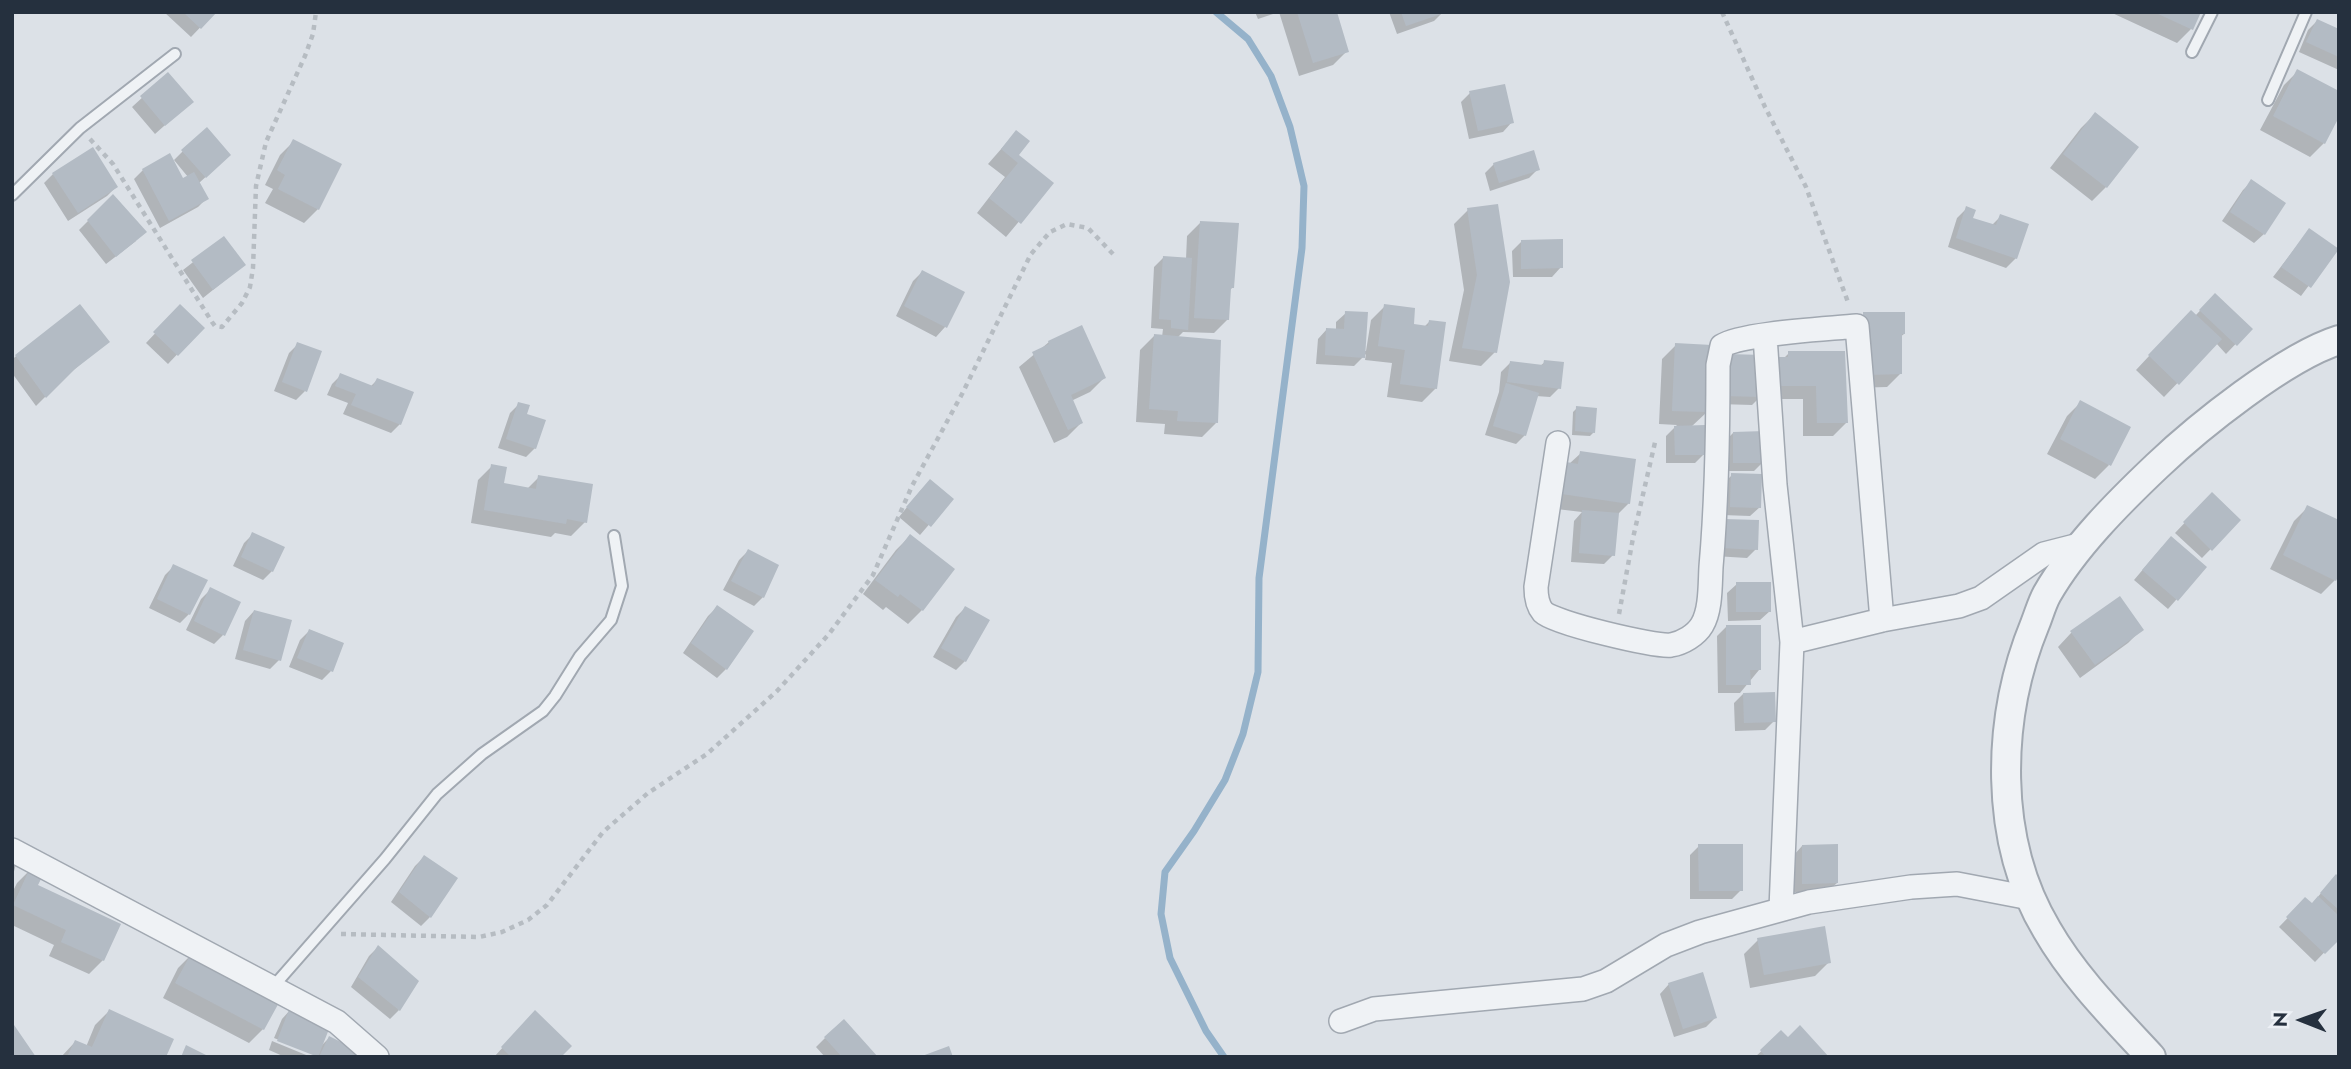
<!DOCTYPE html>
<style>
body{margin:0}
#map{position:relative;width:2351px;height:1069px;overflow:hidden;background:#dce1e7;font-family:Jost,sans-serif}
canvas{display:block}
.frame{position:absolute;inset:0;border:14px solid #25303e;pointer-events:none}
.north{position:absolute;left:2267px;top:985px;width:70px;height:70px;-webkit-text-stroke:5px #ecf0f5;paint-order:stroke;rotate:271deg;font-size:19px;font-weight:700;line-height:28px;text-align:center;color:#25303e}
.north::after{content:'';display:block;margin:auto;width:24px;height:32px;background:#25303e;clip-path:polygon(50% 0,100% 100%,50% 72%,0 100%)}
</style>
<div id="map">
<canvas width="2351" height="1069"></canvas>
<div class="frame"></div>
<div class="north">N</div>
</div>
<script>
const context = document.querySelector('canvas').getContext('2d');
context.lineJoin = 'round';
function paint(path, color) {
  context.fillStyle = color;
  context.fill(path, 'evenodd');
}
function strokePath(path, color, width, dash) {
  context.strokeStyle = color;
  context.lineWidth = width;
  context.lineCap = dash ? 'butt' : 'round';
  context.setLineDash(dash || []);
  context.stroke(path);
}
paint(new Path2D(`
 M164,12h51l-24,25z
 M575,12h24l-23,2z
 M1255,12h24l-21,7z
 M1279,12h56l12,39 -14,14 -34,11z
 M1389,12h54l-9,9 -37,13z
 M2110,12h89l-8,17 -14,14z
 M2317,21l22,10v39l-40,-18 9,-22z
 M2298,71l26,72 -14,14 -50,-27 24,-45z
 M168,74l14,36 -27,24 -23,-27z
 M1470,93l42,29 -9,10 -34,7 -8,-37z
 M2095,114l42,33 -31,40 -14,14 -42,-33 31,-40z
 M1016,132v23l35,28 -45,54 -29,-24 28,-36 -17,-13z
 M294,141l24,68 -14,14 -39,-20 8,-14 -8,-4 15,-30z
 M183,151l37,13 -21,19 8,15 -9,9 -38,21 -26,-49 9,-9 39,10 6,-3 -14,-17z
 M1494,164l44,5 -9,9 -39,13 -5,-18z
 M53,174l63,13 -9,9 -39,25 -24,-38z
 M2252,181l12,53 -10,9 -32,-22 21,-31z
 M113,196l23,45 -30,23 -27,-34z
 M1967,208l3,11 21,7 10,-10 15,42 -10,10 -58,-21 9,-29z
 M1468,210l27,142 -14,14 -32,-5 15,-71 -10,-66z
 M1201,222l32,65 -3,3 -2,29 -14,14 -31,-1 -6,6 39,85 -14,14 -38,-3 1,-10 -29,-2 4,-72 14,-14 8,1 1,-8 -12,-1 3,-61 9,-9 23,1 1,-23z
 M2309,230l27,19 -35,47 -28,-19z
 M224,238l20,27 -41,33 -20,-28z
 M1522,241l39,26 -9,10h-39l-1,-26z
 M922,272l41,21 -18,34 -9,10 -40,-21 17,-35z
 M2215,295l35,34 -24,25 -10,-11 -52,54 -28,-27 41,-44 18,-10z
 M1385,306l27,20 12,1 6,-6 6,67 -14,14 -35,-5 5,-34 -27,-3 1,-6 -12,12 -38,-2 2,-25 9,-10 9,1v-8l10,-9 17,38h3l5,-31z
 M180,307l22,21 -34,36 -22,-21z
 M1864,314l40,20 -4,3 1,36 -14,14 -36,1 -1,-60z
 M107,342l-43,36 -28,28 -24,-33v-13l4,-4z
 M1049,342l55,36 -14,14 -19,9 10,22 -14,14 -13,6 -35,-76z
 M298,344l7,47 -9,9 -22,-9 15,-38z
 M1676,345l31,67 -16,15 13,27 -9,9h-29v-27l11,-11 -18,-1 3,-65z
 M1789,353l58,69 -14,14h-30v-37h-42v-3l-9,9 -34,-1 44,-47 21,2z
 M1545,362l14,26 -9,9 -14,-1 -11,39 -9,9 -31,-9 14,-43 2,-20 9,-9 30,3z
 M341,375l29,12 7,-7 23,44 -9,9 -48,-19 5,-11 -21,-8 5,-11z
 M2081,402l28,63 -14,14 -48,-25 20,-38z
 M519,404l6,11 10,33 -9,9 -28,-9 12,-35z
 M1577,408l17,24 -4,4 -18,-1 1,-23z
 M1733,433l30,29 -9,9h-29l-1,-29z
 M1581,453l48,50 -12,12 -4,40 -9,9 -33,-2 3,-41 8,-9 -34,-4 21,-44z
 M492,466l10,19 25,4 12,-12 46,45 -14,14 -16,-3 -4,4 -80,-14 7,-43z
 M1732,475l28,32 -10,9 -28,-1 1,-31z
 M921,490l30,9 -31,36 -21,-18z
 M2212,494l27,26 -37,38 -27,-25z
 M2308,507l27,73 -14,14 -51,-25 24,-48z
 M1716,530l40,19 -9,9 -33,-2z
 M253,534l19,37 -9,9 -30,-14 11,-23z
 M910,536l12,74 -14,14 -22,-17 -3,3 -20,-16 33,-44z
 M2162,547l43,20 -37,42 -34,-29z
 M748,551l15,46 -9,9 -31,-16 16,-30z
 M174,566l15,48 -9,9 -31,-15 16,-33z
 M1737,584l33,27 -10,9 -32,1 -1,-28z
 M210,590l13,45 -9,9 -28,-14 15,-31z
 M717,607l9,62 -9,9 -34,-25 25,-37z
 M965,608v53l-9,9 -23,-13 23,-40z
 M254,611l25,49 -9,9 -35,-10 10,-38z
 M1726,627l33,43 -19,23h-22l-1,-57z
 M2142,629l-14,14 -48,35 -22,-31 13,-14z
 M309,631l33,13 -11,27 -9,9 -33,-13 11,-27z
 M1743,694l31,27 -9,9 -30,1 -1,-28z
 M1699,846l42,44 -9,9h-42v-44z
 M1802,846l35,37 -10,9h-33l-1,-36z
 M424,857l6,60 -9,9 -30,-24 24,-36z
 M12,863l4,1 -4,15z
 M31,869l5,17 83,39 -16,35 -14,14 -40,-18 5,-11 -42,-20v-32l5,-10z
 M2339,879v58l-24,25 -36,-35 26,-27 6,5 16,-19z
 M1758,940l71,22 -14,14 -65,12 -6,-34z
 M378,947l21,63 -9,9 -39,-32 18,-31z
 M192,954l86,46 -15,29 -14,14 -86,-45 15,-30z
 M1669,984l46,34 -9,9 -32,10 -14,-43z
 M291,1009l28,39 10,-10 26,19h-41v-3l-40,-16 8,-19z
 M109,1011l55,46h-103l14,-15 11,5 9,-22z
 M526,1022l33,35h-65z
 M1781,1033l6,6 40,18h-72z
 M825,1038l50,19h-50l-9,-10z
 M272,1041l39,16h-26l-16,-7z`), '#0003');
strokePath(new Path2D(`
 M1216,12l32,27 23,37 19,51 14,59 -2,62 -43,330 -1,94 -15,62 -18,46 -31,51 -29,41 -4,42 9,44 36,73 18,26`), '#95b2ca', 7);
paint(new Path2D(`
 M183,12h34l-16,17z
 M1297,12h40l12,40 -36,11z
 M1401,12h43v1l-38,13z
 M2154,12h47l-8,18z
 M2317,19l22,10v28l-33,-15z
 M2297,69l42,22v26l-14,27 -52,-28z
 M168,72l26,30 -29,24 -25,-30z
 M1505,84l9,39 -36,8 -9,-40z
 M2095,112l44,35 -32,41 -44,-34z
 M207,127l24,28 -25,23 -25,-28z
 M1016,130l14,11 -11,14 35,28 -33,41 -32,-26 29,-35 -17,-14z
 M293,139l49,25 -23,46 -41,-21 7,-14 -8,-5z
 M93,147l25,40 -40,26 -26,-40z
 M1534,150l6,20 -41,13 -6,-20z
 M170,153l13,25 11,-6 15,27 -40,22 -27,-52z
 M2251,179l35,24 -21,32 -35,-23z
 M113,194l34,38 -31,25 -29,-37z
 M1498,204l12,78 -13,71 -35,-5 15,-73 -10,-67z
 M1966,206l10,4 -3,8 23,7 4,-11 29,10 -12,35 -61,-21z
 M1200,221l39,2 -5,65h-3l-2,32 -35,-2z
 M2309,228l30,21 -28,39 -30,-21z
 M224,236l22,29 -33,25 -22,-30z
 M1563,239v29l-42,1v-29z
 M1163,256l29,2 -4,72 -17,-2v-8l-12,-1z
 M922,270l43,22 -18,36 -43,-22z
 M2215,293l38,36 -16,17 -38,-36z
 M80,304l30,38 -35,27 -29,29 -31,-43z
 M180,304l25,24 -27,28 -25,-24z
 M1384,304l31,4 -1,16 14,2 1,-6 17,2 -9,67 -37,-5 5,-34 -27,-4z
 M2191,310l31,29 -43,46 -31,-30z
 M1345,311l23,1 -3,46 -40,-3 1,-27 18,1z
 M1863,312h42v22h-3v40l-38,1z
 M1082,325l24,53 -35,17 12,28 -15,7 -36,-78 17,-8 -1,-3z
 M1154,334l67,6 -3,83 -41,-2 1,-10 -29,-2z
 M297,342l25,9 -15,41 -25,-10z
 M1675,343l37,2 -3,67 -37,-1z
 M1788,351h57l3,72h-31l-1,-37h-42v-29h14z
 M1727,354l37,1 -1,42 -37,-1z
 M1544,360l20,2 -3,27 -54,-7 3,-21 33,4z
 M340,373l33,13 4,-8 37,14 -13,33 -50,-20 5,-11 -21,-8z
 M1506,383l33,10 -13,43 -33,-10z
 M2080,400l51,27 -20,39 -51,-27z
 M518,402l12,3 -3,9 19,6 -10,29 -30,-10z
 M1576,406l21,2 -2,25 -20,-2z
 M1705,425l1,30h-31l-1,-29z
 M1765,431v32h-32v-31z
 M1580,451l56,8 -6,45 -68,-10 4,-32 12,2z
 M491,464l16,3 -3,16 32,6 2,-14 55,9 -6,39 -20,-4 -1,5 -82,-14z
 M1731,473l31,1 -1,34 -31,-1z
 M930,479l24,20 -23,28 -25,-20z
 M2212,492l29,28 -29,31 -29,-29z
 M2307,505l32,15v55l-3,6 -53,-26z
 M1582,510l37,3 -4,43 -36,-3z
 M1724,519l35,1 -1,30 -35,-2z
 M252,532l33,15 -12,25 -32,-15z
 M910,534l45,35 -32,42 -23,-17 -2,3 -23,-17z
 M2171,536l36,31 -29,34 -36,-31z
 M748,549l31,16 -15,33 -33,-17z
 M173,564l35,16 -18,35 -33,-16z
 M1736,582h35v30h-35z
 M210,587l31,15 -16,34 -31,-15z
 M2120,596l24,34 -49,35 -25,-34z
 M717,605l37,26 -27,39 -36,-27z
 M965,606l25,14 -24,42 -25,-14z
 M254,610l38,10 -11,41 -38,-11z
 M1726,625h35v45h-11l1,15h-25z
 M309,629l35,14 -11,29 -36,-14z
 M1775,692l1,30 -32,1 -1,-30z
 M1698,844h45v47h-44z
 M1838,844v39l-36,1v-39z
 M424,855l34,23 -27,40 -32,-26z
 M31,866l13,7 -6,12 83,39 -17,37 -43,-19 5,-12 -53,-25z
 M2336,874l3,3v33l-19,-17z
 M2318,896l21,20v24l-14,14 -39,-37 19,-20 7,6z
 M1825,926l6,37 -67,12 -7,-37z
 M378,945l41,36 -19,30 -42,-34z
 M192,952l89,47 -17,31 -89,-47z
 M1703,972l14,46 -34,11 -15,-46z
 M290,1007l41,17 -13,33 -41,-16z
 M109,1009l65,30 -8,18h-99l8,-17 17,7z
 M535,1010l37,36 -11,11h-50l-10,-10z
 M844,1019l34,38h-36l-18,-20z
 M12,1022l24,35h-24z
 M1800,1025l29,32h-63l-6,-7 21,-20 7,7z
 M329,1036l30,15 -2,6h-38z
 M186,1045l24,12h-29z
 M949,1046l4,11h-31v-1z`), '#b3bbc4');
const service = new Path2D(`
 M2192,52l20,-40
 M2268,100l38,-88
 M12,195l68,-67 95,-74
 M272,988l113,-129 52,-65 45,-40 61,-43 12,-15 25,-40 31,-36 11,-34 -8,-50`);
const minor = new Path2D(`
 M1765,336l10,149 17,157
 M1558,443l-22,144c0,8 1,18 7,25 11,11 112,35 128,33 12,-2 25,-10 31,-20 9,-15 8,-40 9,-58 6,-68 7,-134 7,-202l4,-19c20,-13 107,-17 135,-20l25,294
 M12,850l325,172 40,35
 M1781,909l11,-267 90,-22 77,-14 22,-8 63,-44 39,-10
 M1341,1021l33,-12 209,-20 23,-8 60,-36 34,-13 109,-30 102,-15 46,-3 73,14`);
const tertiary = new Path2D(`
 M2151,1057c-37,-40 -77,-80 -104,-127 -54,-90 -51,-211 -12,-306 4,-10 7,-21 12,-30 27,-47 71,-91 110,-128 41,-39 128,-109 182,-126`);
strokePath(service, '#a1a8b1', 14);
strokePath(minor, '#a1a8b1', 26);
strokePath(tertiary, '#a1a8b1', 32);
strokePath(new Path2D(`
 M1722,12l43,95 41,80 43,118
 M90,139l23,25 99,158 3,4 7,1 20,-24 8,-16 3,-19 3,-82 10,-44 39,-86 8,-22 3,-22
 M1619,614l14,-76 23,-100
 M341,934l138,3 23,-5 26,-12 19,-15 56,-73 45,-39 59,-39 70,-63 52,-57 44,-59 39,-89 50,-92 69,-140 19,-22 17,-8 21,4 25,26`), '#b6bcc2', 4.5, [5, 5]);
strokePath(service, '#eff2f5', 10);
strokePath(minor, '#eff2f5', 23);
strokePath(tertiary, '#eff2f5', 28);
</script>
